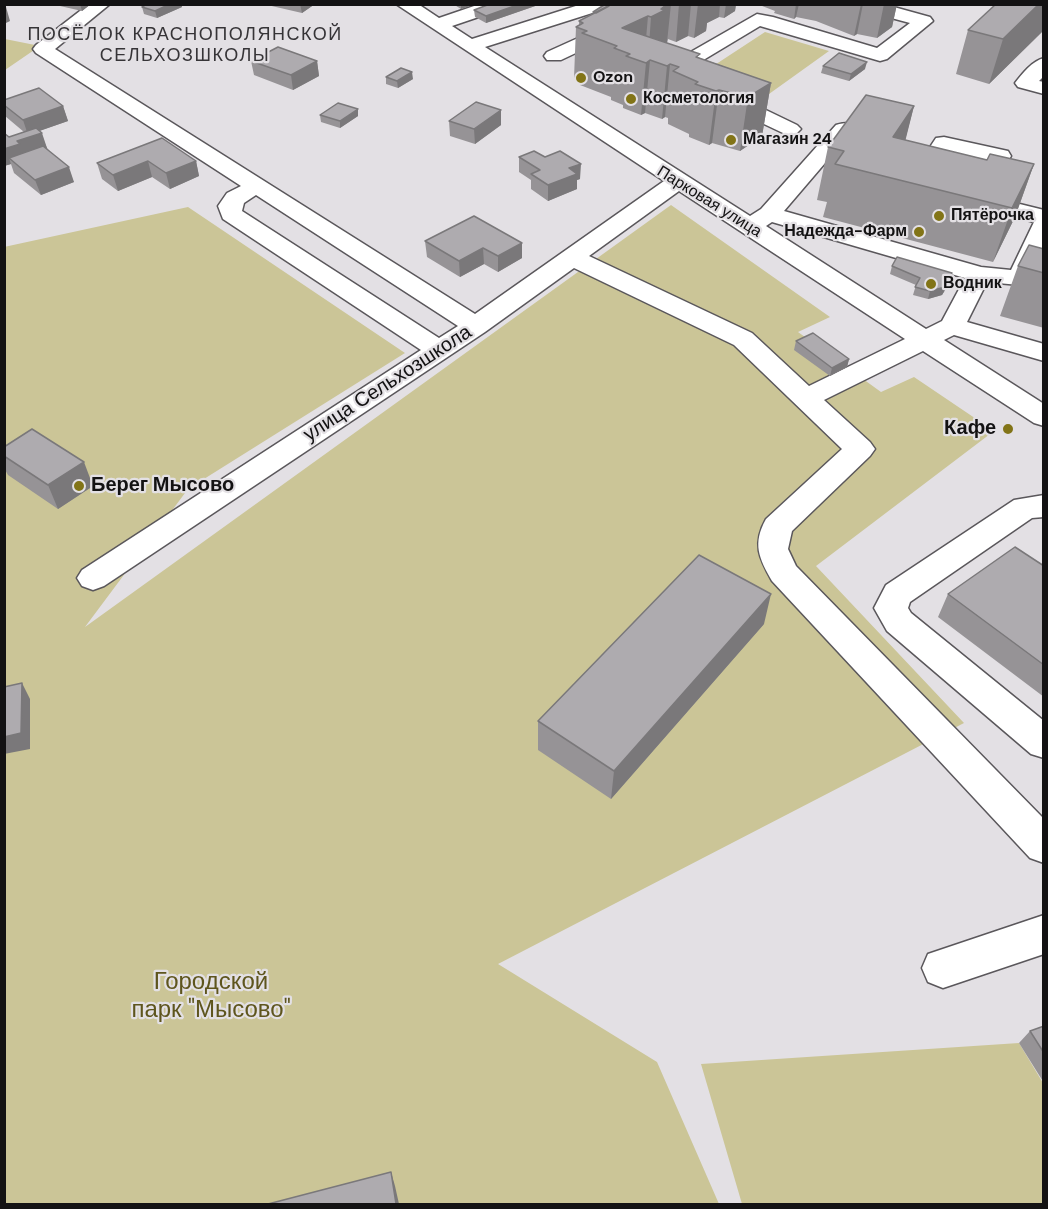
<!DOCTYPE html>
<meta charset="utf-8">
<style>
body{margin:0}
#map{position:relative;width:1048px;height:1209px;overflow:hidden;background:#e3e0e4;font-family:"DM Sans",sans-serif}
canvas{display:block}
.frame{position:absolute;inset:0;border:6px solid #131213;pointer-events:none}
</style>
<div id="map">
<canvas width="1048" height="1209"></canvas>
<div class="frame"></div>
</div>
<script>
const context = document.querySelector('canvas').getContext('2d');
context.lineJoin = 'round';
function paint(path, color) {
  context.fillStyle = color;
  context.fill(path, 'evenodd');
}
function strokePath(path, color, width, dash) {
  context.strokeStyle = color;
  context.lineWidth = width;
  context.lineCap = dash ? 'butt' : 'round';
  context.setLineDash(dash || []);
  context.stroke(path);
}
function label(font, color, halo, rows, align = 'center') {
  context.font = font + ' "DM Sans",sans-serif';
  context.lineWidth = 4.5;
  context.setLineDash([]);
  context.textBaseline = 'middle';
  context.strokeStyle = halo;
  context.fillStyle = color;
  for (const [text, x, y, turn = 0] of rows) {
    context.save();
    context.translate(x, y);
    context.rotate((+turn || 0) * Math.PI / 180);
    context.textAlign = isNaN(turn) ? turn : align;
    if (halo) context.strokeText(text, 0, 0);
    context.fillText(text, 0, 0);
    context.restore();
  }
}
paint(new Path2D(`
 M765,32l64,19 -60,43 -65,-22z
 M5,39l35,7 -35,24z
 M671,205l159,112 -32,15 83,60 33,-15 80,54 -178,135 148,157 -466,241 159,98 62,142h-714l-1,-957 184,-40 217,146 -217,136 -103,138z
 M1019,1043l24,40v121h-301l-41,-140z`), '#cbc597');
const minor = new Path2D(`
 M89,4h21l-55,45 420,265 189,-133 -268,-177h22l21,14 41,-14h28l-3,4 -53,18 20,13 110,-35h29l-3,4 -123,39 265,169 11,-7 75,-84c16,-5 31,1 47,5l3,5 -3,5 -8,1 -26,-6 -65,76 197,56 30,3 23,-48 -67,-17 -3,-5 3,-5 8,-2 69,17v41l-11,23 11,2v15l-25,-6 -32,-3 -20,40 77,22v17l-90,-26 -10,5 100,64v22l-10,-3 -111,-72 -99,49 46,42 5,7 -5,7 -78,75 -4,18 8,17 248,253v44l-14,-5 -258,-277c-13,-23 -20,-37 -6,-62l76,-70 -108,-104 -160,-77 -89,64 -381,254 -11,4 -11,-4 -5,-8 5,-8 339,-220 -198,-131 -5,-13 9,-13 14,-7 -205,-133 -3,-4 3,-4zM679,191l226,148 -96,47 -57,-53 -163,-77zM256,195l202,131 -19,12 -197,-127 2,-8zM772,222l193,56 -23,43 -16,8 -160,-103z
 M851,4h32l47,13 3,4 -46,38 -7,2 -120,-35 -75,45 112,54 4,4 -4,4 -7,2 -7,-2 -108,-51 -6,-4 -4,-9 3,-4 89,-51 16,3 104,31 33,-25 -56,-15z
 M609,24l7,2 2,4 -2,4 -55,26h-14l-3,-4 3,-4z
 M1044,58v18l-5,5 5,1v12l-26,-7 -3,-4c7,-9 17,-22 29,-25z
 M944,137l64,14 3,5 -3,5 -8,2 -51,-12 -2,4 -8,1 -8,-1 -3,-5 8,-12z
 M1044,495v22l-12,1 -122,84 -2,6 3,5 133,108v37l-13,-4 -144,-123 -13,-23 12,-23 128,-85z
 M1044,915v39l-101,34 -15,-6 -6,-14 6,-14z`);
strokePath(minor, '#5a575b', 3);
paint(minor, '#fff');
paint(new Path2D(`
 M59,4h32l-9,7 -22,-5z
 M147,4h34l1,3 -25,11 -13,-4 -2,-7z
 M263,4h52l-13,9z
 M453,4h23l-15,5z
 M490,4h51l-55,19 -11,-6 -1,-7z
 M612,4h124l-1,7 -11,7 -5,-1 -12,6 -1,8 -12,7 -6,-2 -12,6 -8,-3 -1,4 33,15 71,25 -9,53 -22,15 -28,-8 -3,2 -20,-8v-3l-21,-10v-6l-3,-1 -3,2 -17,-6 -4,2 -18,-7v-3l-12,-5v-3l-31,-12v-5l-6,-2 2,-51 3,-2v-4l14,-7v-2z
 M757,4h140l-5,23 -15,11 -20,-4 -3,2 -38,-15 -20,-4 -2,2 -20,-6 1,-2z
 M1044,4v26l-55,54 -33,-10 12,-44z
 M251,61h66l2,15 -26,14 -39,-15z
 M823,66l42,3 -16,12 -28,-8z
 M386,77l27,2 -15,9 -12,-4z
 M4,100l59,6 5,15 -29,10 8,17 27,34 -33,13 -27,-22 -3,-9 -7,2v-33l5,4 15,-5 -19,-16z
 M914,106l-9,34 82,20 47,4 -19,53 -22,45 -170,-45 4,-15 -10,-2 11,-53z
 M501,110v15l-26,19 -25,-8 -1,-15z
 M320,115l38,1 -18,12 -19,-6z
 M162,138l34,23 3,15 -29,13 -18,-12 -34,14 -16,-12 -5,-16z
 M519,157l61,22 -3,1v9l-29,12 -17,-12v-9l-12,-8z
 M425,241l97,2v15l-24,14 -14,-8 -24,13 -33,-20z
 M1044,249v79l-44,-12 18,-50z
 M892,266l60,7 -2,9 -8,13 -14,4 -15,-4 3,-10 -26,-11z
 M796,341l53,18 -2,8 -17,9 -36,-26z
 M4,447l89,39 -35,23 -50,-34 -4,-7z
 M1044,566v131l-106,-80 10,-23z
 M764,624l-153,175 -73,-49v-29z
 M1044,1026v57l-25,-40 11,-12z`), '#969396');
paint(new Path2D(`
 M80,4h11l-9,7z
 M170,4h11l1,3 -25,11 -2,-7z
 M300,4h15l-13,9z
 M461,4h15l-15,5z
 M520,4h21l-55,19v-7z
 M667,4h4l-5,48 -16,8 -5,53 -4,2 5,-52 2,-2 3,-44z
 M679,4h12l-3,32 -12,6z
 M698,4h22l-1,13 -12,6 -1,8 -12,7z
 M726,4h10l-1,7 -11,7z
 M796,4h3l-3,13 -2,2z
 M861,4h2l-6,30 -3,2z
 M884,4h13l-5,23 -15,11z
 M1039,4h5v26l-55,54 14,-45z
 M4,7h2l4,14 -6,3z
 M648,16l-4,46 -14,-8 -8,-26z
 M317,61l2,15 -26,14 -2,-15z
 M867,62l-2,7 -16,12 2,-7z
 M670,64l-5,53 -3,2 5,-53z
 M412,72l1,7 -15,9 -1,-7z
 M771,83l-9,53 -22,15 8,-54z
 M719,90l-7,53 -3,2 7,-54z
 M63,106l5,15 -40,14 -5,-15z
 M914,106l-13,52 -8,-21z
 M358,109v7l-18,12v-7z
 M501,110v15l-26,19 -1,-15z
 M42,133l5,15 -38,10 2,6 -7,2v-17l13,-8z
 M148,161l4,16 -34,14 -5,-16z
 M196,161l3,15 -29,13 -4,-16z
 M581,164l-1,15 -3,1v9l-29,12v-16l21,-17z
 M1034,164l-19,53 -22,45 19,-54z
 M69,167l5,15 -33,13 -6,-15z
 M522,243v15l-24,14v-16z
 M483,248l1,16 -24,13 -1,-16z
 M952,273l-2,9 -8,13 -14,4 2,-8z
 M849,359l-2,8 -17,9 2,-8z
 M84,462l9,24 -35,23 -10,-24z
 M771,594l-7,30 -153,175 3,-28z
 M22,683l8,16v50l-26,5v-17z
 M391,1172l4,14 4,18h-3z`), '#7a787a');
const building = new Path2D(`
 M147,4h23l-15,7 -13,-4z
 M490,4h30l-34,12 -12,-6z
 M612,4h55l-6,5 4,1 -14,7 -3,-1 -26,12 78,26 -4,3 75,26 -23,14 -29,-7 -3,1 -21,-7 3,-2 -25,-11 6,-4 -9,-3 -3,2 -17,-6 -4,3 -20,-7 4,-2 -16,-6 3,-2 -35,-13 5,-2 -11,-4 7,-4 -4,-2z
 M996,4h43l-36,35 -35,-9z
 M604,5l5,1 -13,7 -3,-1z
 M278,47l39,14 -26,14 -40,-14z
 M839,53l28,9 -16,12 -28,-8z
 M401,68l11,4 -15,9 -11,-4z
 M39,88l24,18 -40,14 -19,-15v-5z
 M866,95l48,11 -21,31 94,23 3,-6 44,10 -22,44 -177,-44 9,-13 -16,-4z
 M476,102l25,8 -27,19 -25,-8z
 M338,103l20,6 -18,12 -20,-6z
 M36,128l6,5 -25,8 3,3 -16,5v-16l5,4z
 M162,138l34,23 -30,12 -18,-12 -35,14 -16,-12z
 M43,146l26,21 -34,13 -26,-22z
 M534,151l11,6 15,-6 21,13 -12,4 8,6 -29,11 -17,-11 9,-4 -21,-13z
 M474,216l48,27 -24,13 -15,-8 -24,13 -34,-20z
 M1029,245l15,4v24l-26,-7z
 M897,257l55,16 -7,14 -15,4 -15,-4 5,-9 -28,-12z
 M813,333l36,26 -17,9 -36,-27z
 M32,429l52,33 -36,23 -44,-29v-9z
 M1015,547l29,19v99l-96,-71z
 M699,555l72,39 -157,177 -76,-50z
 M22,683l-1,50 -17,4v-50z
 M1044,1026v27l-14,-22z
 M391,1172l5,32h-128z`);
paint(building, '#aeabaf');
strokePath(building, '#7a787a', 1.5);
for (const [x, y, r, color] of [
 [581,78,6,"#827417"],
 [631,99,6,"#827417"],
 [731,140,6,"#827417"],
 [939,216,6,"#827417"],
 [919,232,6,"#827417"],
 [931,284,6,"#827417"],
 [1008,429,6,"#827417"],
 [79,486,6,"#827417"]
]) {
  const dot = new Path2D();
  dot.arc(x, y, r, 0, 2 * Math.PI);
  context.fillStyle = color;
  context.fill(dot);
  strokePath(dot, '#e3e0e4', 2);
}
label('bold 16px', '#131213', '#e3e0e4', [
 ["Ozon",593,78],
 ["Косметология",643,99],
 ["Магазин 24",743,140],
 ["Пятёрочка",951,216],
 ["Надежда-Фарм",907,232,"right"],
 ["Водник",943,284]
], 'left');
label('16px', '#131213', '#e3e0e4', [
 ["Парковая улица",709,202,32]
]);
context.letterSpacing = '1.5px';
label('18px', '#363437', '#e3e0e4', [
 ["ПОСЁЛОК КРАСНОПОЛЯНСКОЙ",185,35],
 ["СЕЛЬХОЗШКОЛЫ",185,56]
]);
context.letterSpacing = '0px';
label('20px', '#131213', '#e3e0e4', [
 ["улица Сельхозшкола",388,384,-33]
]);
label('bold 20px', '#131213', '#e3e0e4', [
 ["Кафе",996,429],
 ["Берег Мысово",91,486,"left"]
], 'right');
label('24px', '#5e551d', '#e3e0e4', [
 ["Городской",211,983],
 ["парк \"Мысово\"",211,1011]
]);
</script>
